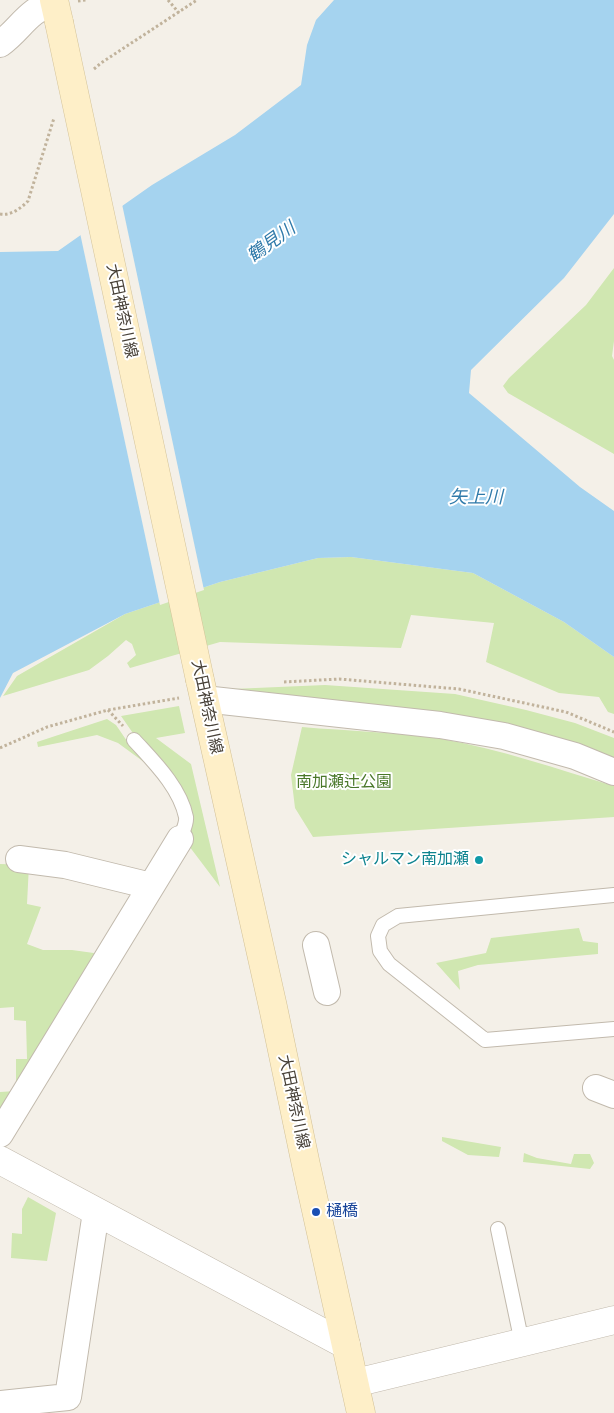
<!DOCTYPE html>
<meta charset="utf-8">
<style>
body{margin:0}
canvas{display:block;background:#f4f0e8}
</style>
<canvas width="614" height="1413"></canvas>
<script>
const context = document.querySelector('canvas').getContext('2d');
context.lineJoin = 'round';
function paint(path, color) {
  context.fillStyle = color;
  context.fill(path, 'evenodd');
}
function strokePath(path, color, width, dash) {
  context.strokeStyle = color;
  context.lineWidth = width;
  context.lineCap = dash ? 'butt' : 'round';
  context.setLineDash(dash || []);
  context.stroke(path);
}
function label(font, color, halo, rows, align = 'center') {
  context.font = font + ' Roboto,"Noto Sans JP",sans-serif';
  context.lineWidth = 4;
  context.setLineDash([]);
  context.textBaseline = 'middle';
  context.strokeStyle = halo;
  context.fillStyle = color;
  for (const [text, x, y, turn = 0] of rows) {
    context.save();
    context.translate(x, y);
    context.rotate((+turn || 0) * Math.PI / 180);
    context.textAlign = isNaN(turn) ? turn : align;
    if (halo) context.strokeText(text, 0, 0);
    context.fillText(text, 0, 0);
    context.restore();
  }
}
paint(new Path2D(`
 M614,268v73l-2,15 2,4v94l-106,-61 -5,-7 6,-8 77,-73z
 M351,557l122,16 91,49 50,35v57l-6,-2 -9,-15 -40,-4 -73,-31 8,-39 -83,-8 -10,33 -181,-6 -90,26 -3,-5 9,-8 -4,-11 -6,-4 -18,16 -19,14 -86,26 14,-20 108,-62 95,-32 98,-24z
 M325,685l130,9 71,16 49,13 39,15v21l-377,-65 -5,-5z
 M179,706l6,27 -29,5 35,26 29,123 -34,-45 6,-24 -71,-102z
 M107,719l9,6 13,19 19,21 -30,-22 -21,-8 -59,12 -1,-5z
 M302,727c46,4 94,5 140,12 58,10 115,30 172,47v31l-301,20 -18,-29 -4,-33z
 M0,864l29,1 -2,39 14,3 -14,37 16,6h29l29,4 -101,168v-30l16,-1v-32h11l-1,-38 -12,-1v-13l-14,1z
 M579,928l4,13 15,2v11l-120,11 -20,6 2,19 -24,-27 50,-10 5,-15z
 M442,1137l59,10 -2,10 -31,-2 -26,-14z
 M524,1153l13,5 34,6 3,-10h16l4,9 -4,6 -67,-7z
 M28,1197l28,16 -9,48 -36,-3 1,-25 10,1v-25z`), '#d0e7b1');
paint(new Path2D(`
 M334,0h280v214l-50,64 -93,92 -2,23 111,94 34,24v146l-50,-35 -91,-49 -122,-16 -33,1 -98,24 -95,32 -112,59 -13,25v-446l58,-1 94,-66 83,-50 66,-50 6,-40 9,-25z`), '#a5d3ef');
paint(new Path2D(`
 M122,204l82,386 -44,15 -80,-372z`), '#f4f0e8');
const service = new Path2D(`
 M134,740c19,21 46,47 52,77 1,7 -4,15 -6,22
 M614,895l-216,21 -15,9 -5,11 2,15 9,13 96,76 129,-11
 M498,1229l24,114`);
const minor = new Path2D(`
 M0,44c22,-16 26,-33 55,-42
 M204,699l236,26 64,11 71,20 39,16
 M19,859l46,6 86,21
 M316,945l11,47
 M596,1088l18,7
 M0,1134l180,-295
 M0,1404l68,-7 28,-185`);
const tertiary = new Path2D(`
 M0,1160l346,185
 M355,1383l259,-63`);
const secondary = new Path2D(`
 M54,0l5,22
 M200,680l73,327 33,158 55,248`);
strokePath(service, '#c2baad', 16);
strokePath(minor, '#c2baad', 28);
strokePath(tertiary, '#c2baad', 29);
strokePath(secondary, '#d3c298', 29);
strokePath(new Path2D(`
 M168,0l11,13
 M78,1l8,-1
 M94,69l7,-6 96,-63
 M0,214c11,2 21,-6 28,-13l26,-83
 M284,682l55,-3 120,10 107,23 48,20
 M108,710l15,16
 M0,748l47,-21 61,-17 71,-12`), '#c1b39c', 3, [2.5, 2.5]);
strokePath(service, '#fff', 14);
strokePath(minor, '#fff', 26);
strokePath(tertiary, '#fff', 28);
strokePath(secondary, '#feefc8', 28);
const secondaryBridge = new Path2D(`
 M59,22l141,658`);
strokePath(secondaryBridge, '#d3c298', 29, []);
strokePath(secondaryBridge, '#feefc8', 28);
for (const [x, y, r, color] of [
 [479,860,5,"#0f9aa8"],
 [316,1212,5,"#1a4fb4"]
]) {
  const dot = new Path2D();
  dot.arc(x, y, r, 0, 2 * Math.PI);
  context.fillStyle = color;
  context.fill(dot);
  strokePath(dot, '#fff', 2);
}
label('16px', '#474037', '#fff', [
 ["大田神奈川線",121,311,78],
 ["大田神奈川線",206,707,78],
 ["大田神奈川線",293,1102,78]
]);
label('16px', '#4a782a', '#fff', [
 ["南加瀬辻公園",344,783]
]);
label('16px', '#0d838f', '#fff', [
 ["シャルマン南加瀬",469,860]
], 'right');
label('16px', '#164399', '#fff', [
 ["樋橋",326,1212]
], 'left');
label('italic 18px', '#2f7aaa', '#fff', [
 ["鶴見川",272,243,-36],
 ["矢上川",476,498]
]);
</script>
